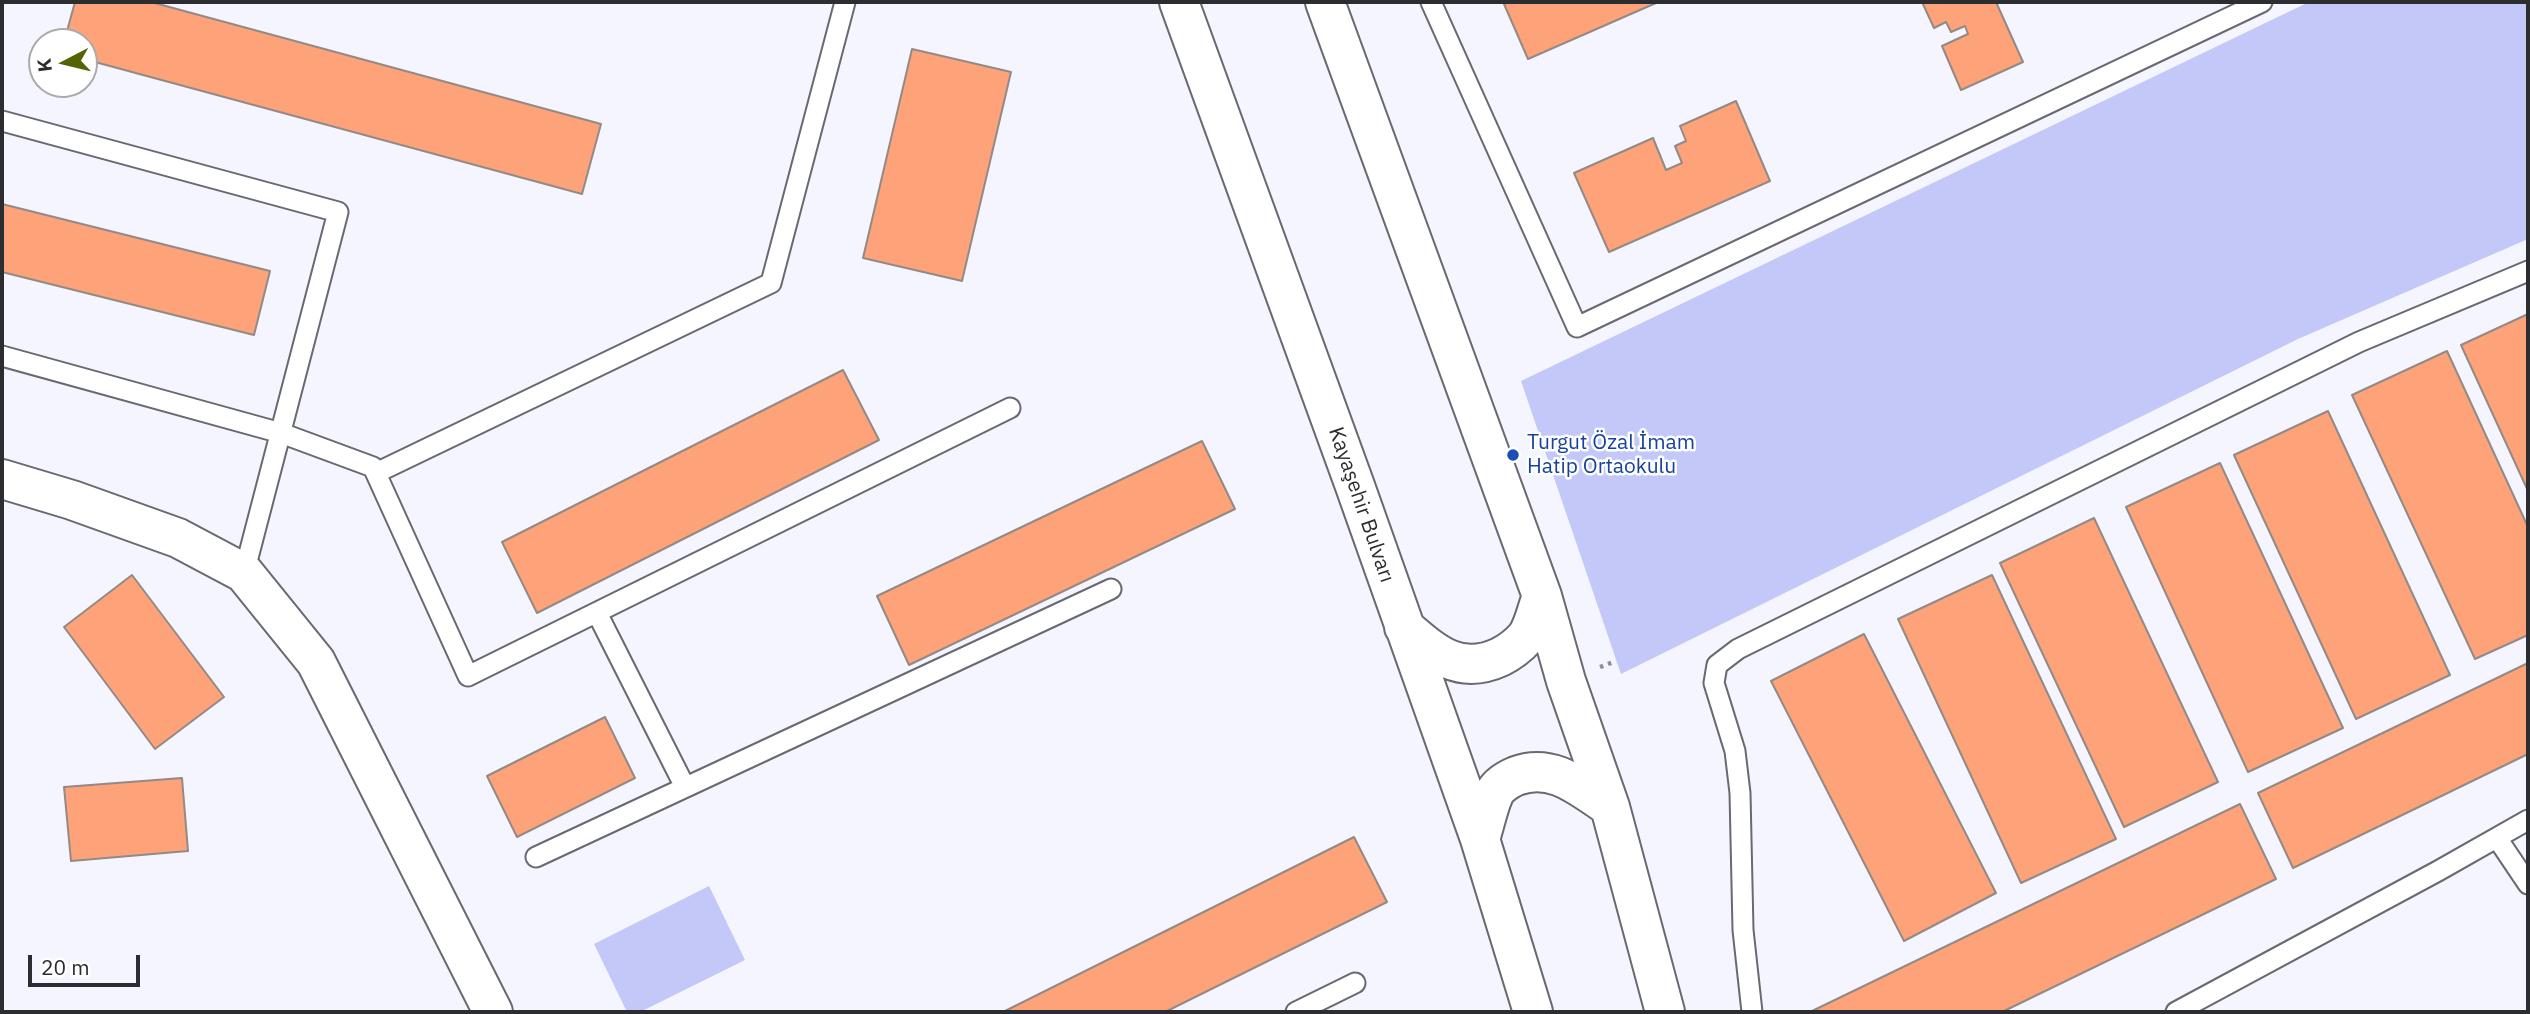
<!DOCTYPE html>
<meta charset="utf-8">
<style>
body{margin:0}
#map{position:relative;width:2530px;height:1014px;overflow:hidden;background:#f4f5ff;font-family:"IBM Plex Sans",sans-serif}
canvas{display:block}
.frame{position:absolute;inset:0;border:4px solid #2c2d30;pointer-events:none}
.north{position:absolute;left:28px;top:28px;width:70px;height:70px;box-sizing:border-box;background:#fff;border:2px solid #ababac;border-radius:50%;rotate:263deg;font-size:19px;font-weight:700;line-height:28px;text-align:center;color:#2c2d30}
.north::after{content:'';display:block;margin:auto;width:24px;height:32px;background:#556306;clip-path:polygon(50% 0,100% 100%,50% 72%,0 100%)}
.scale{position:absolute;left:28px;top:955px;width:112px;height:32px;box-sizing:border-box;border:4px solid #2c2d30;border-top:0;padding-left:9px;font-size:21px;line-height:24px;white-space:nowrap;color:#2c2d30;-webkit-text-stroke:5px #fff;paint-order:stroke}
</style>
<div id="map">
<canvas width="2530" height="1014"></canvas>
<div class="frame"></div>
<div class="north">K</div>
<div class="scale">20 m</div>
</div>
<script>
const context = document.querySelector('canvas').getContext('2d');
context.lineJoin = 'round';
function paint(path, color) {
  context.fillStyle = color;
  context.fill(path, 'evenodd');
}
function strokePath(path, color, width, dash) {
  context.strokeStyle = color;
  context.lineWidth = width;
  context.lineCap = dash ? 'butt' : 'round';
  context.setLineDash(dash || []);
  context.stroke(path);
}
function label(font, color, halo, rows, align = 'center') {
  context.font = font + ' "IBM Plex Sans",sans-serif';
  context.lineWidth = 5;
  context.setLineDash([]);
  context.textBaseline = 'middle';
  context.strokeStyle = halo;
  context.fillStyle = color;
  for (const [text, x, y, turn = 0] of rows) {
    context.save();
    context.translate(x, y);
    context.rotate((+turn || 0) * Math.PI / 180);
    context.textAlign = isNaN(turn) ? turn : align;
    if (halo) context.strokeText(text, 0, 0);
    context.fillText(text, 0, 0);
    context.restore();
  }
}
paint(new Path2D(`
 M2309,2h219v237l-230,100 -677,335 -100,-293z
 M709,886l36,74 -105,52h-13l-33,-68z`), '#c3c8f9');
const building = new Path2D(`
 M75,2h76l450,122 -19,70 -498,-135v-17h-20z
 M1509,2h146l1,1 -128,56 -24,-55z
 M1922,2h74l27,60 -62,28 -19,-44 26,-12 -3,-8 -14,6 -5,-10 -12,6z
 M912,49l99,23 -49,209 -99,-23z
 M1736,101l34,80 -161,71 -35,-79 79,-35 13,32 16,-7 -7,-17 11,-5 -6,-15z
 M2,204l268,67 -16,64 -252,-63z
 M2528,314v177l-67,-146z
 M2447,351l81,176v108l-53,24 -123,-264z
 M843,370l36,70 -342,173 -35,-71z
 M2328,411l122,264 -94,44 -122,-264z
 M1202,441l33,68 -326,156 -32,-69z
 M2220,463l123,265 -95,44 -122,-265z
 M2094,518l124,264 -94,45 -124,-264z
 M132,575l92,122 -69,52 -91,-122z
 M1992,575l124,264 -95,44 -123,-264z
 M1864,634l132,259 -92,48 -133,-260z
 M2528,663v91l-235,114 -35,-75z
 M605,717l30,61 -118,59 -30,-61z
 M182,778l6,73 -117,10 -7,-74z
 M2240,804l36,75 -274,133h-192z
 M1354,837l33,65 -222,110h-162z`);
paint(building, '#fea27a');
strokePath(building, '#938a86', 2);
const service = new Path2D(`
 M1431,2l146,325 685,-325
 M2,121l336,91 -94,361
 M2,356l279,77 92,34 95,209 542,-268
 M376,473l395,-190 74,-281
 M597,613l88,174
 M2497,838l31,46
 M536,857l575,-268
 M1296,1012l59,-29
 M1752,1012l-9,-82 -3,-137 -5,-42 -21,-68 3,-18 21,-16 621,-307 169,-71
 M2176,1012l262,-141 90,-51`);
const minor = new Path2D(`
 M2,479l70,21 106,38 66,35 72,89 177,350`);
const primary = new Path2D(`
 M1179,2l176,484 125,353 53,173
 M1325,2l217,594 24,85 44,126 55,205
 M1404,627c30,26 55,49 96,30 10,-5 19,-12 26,-20 8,-11 11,-29 16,-41
 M1480,839c5,-14 8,-33 15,-47 4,-7 14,-13 21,-16 37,-14 65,12 94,31`);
strokePath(service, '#686971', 23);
strokePath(minor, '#686971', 42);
strokePath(primary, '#686971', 42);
strokePath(new Path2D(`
 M1600,667l16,-6`), '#8e8f95', 4.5, [3.5, 5]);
strokePath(service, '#fff', 19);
strokePath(minor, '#fff', 38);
strokePath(primary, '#fff', 38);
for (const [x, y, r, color] of [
 [1513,455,7,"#1a4fb4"]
]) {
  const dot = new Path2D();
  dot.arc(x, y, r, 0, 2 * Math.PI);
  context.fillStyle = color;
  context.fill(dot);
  strokePath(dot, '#fff', 2.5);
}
label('21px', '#164399', '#fff', [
 ["Turgut Özal İmam",1527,443],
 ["Hatip Ortaokulu",1527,467]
], 'left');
label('21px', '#2c2d30', '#fff', [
 ["Kayaşehir Bulvarı",1361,505,71]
]);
</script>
